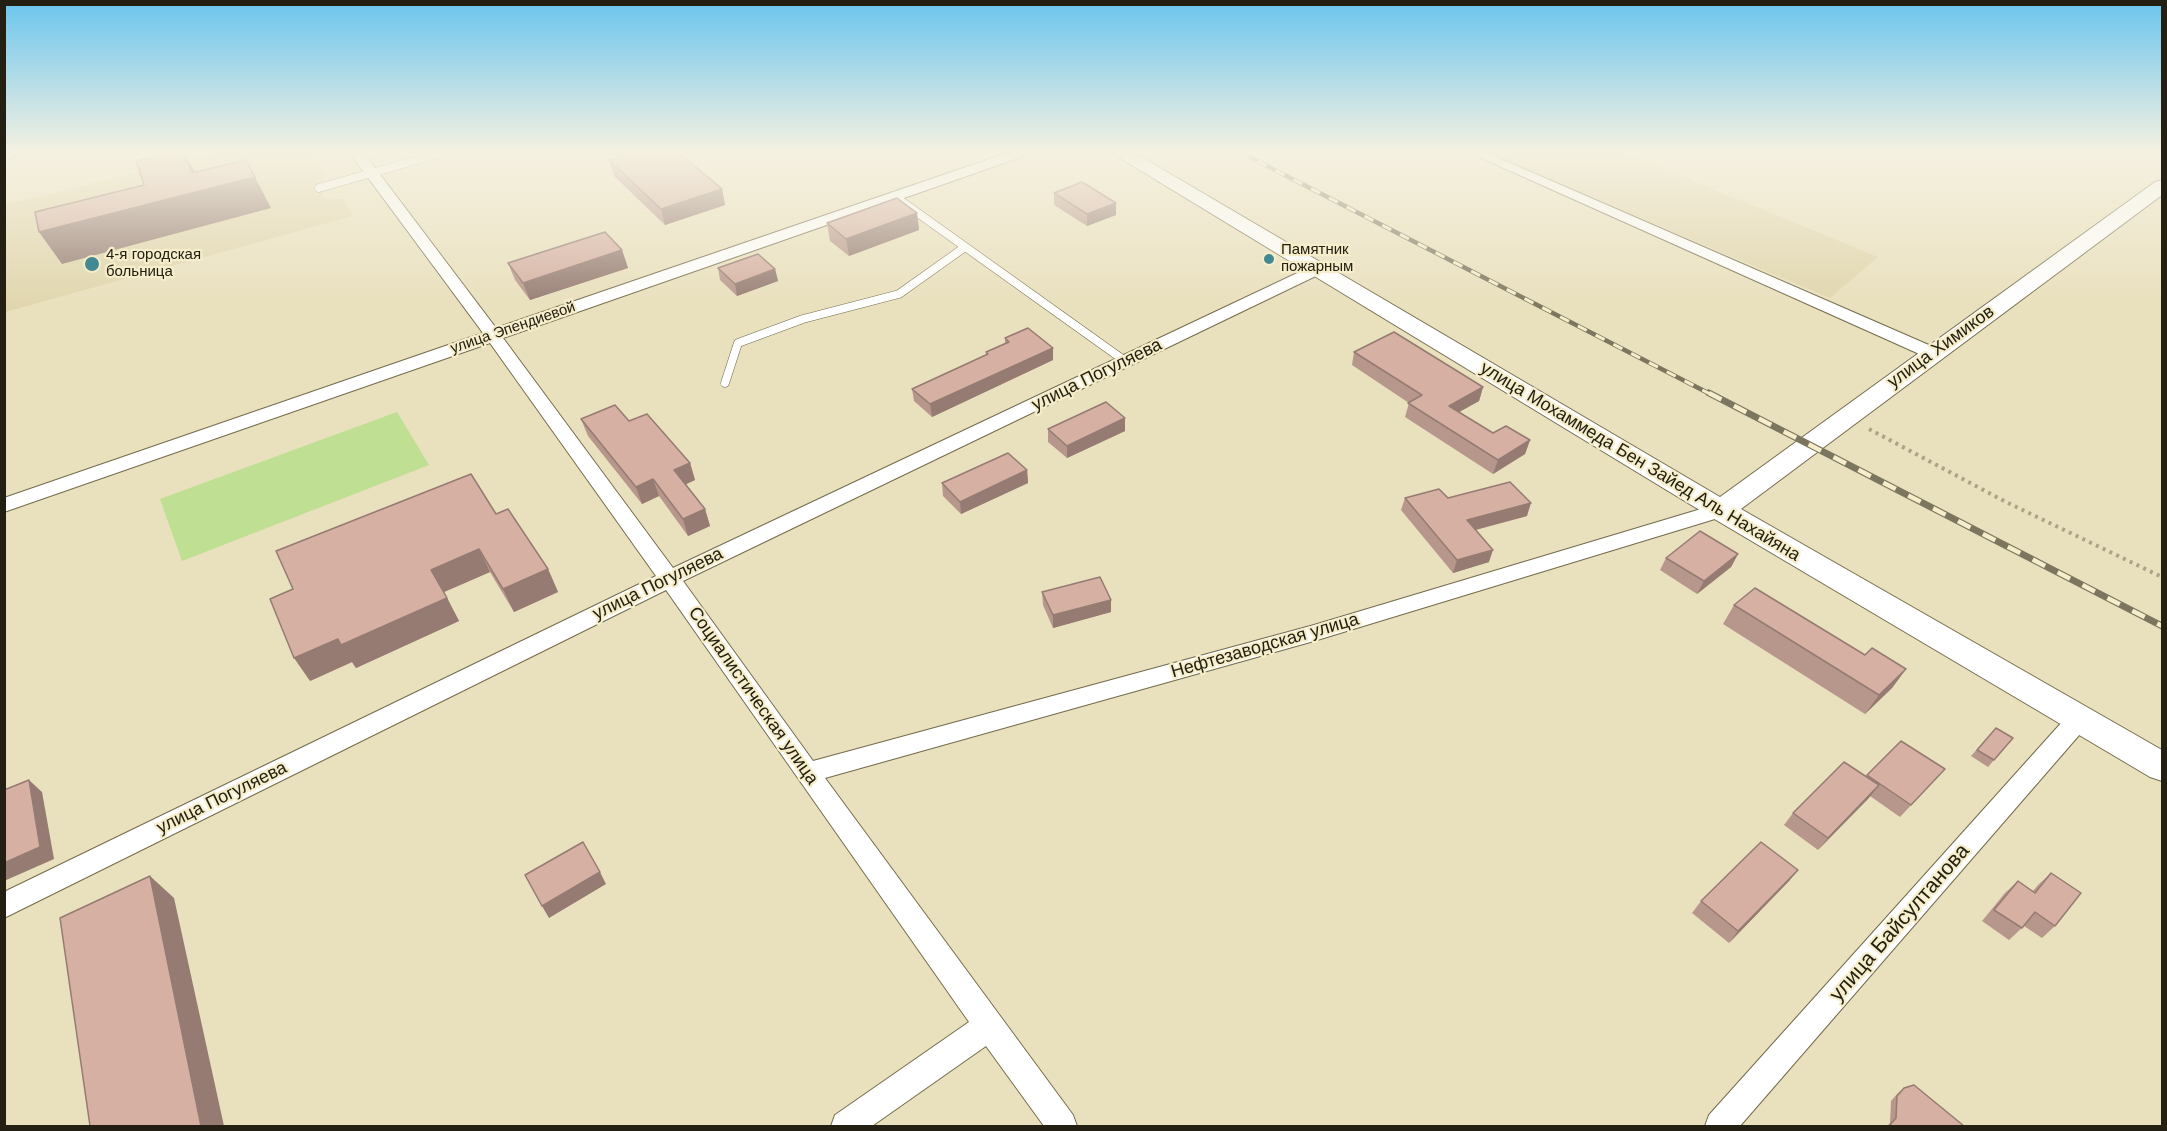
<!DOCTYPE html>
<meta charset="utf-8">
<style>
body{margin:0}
#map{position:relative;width:2167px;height:1131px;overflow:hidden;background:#e9e0bd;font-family:Helvetica,sans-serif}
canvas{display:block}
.frame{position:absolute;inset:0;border:6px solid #232013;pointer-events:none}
</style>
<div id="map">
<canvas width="2167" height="1131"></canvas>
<div class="frame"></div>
</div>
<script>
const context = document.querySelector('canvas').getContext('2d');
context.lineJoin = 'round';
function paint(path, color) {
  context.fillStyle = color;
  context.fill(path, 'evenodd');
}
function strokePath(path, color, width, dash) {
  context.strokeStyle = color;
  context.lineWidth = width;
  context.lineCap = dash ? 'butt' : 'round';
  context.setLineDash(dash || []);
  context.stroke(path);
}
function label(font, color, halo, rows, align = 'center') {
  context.font = font + ' Helvetica,sans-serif';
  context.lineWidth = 4.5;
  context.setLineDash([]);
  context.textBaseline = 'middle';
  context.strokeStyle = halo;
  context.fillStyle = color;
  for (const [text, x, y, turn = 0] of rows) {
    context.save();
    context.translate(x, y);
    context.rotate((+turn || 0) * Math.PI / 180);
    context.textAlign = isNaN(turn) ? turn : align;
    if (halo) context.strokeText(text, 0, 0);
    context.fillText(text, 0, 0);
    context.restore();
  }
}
paint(new Path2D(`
 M222,152h89l16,25 -10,7 8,14 18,1 10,17 -348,96 -1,-107z
 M1483,152h140l255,105 -48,41z`), '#e0d5ac');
paint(new Path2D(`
 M397,412l32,53 -247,96 -22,-62z`), '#bfdf93');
const lane = new Path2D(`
 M319,188l126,-36
 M894,196l231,165
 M725,383l13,-40 65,-24 96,-25 66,-47`);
const street = new Path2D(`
 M4,152h18l-18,9z
 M349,152h14l133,176 514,-176h19l-2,3 -524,183 170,230 637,-301h12l2,3 -2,3 -639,308 130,180 501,-136 407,-122 7,2 3,5 -3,5 -414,126 -489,137 248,337 4,11h-33l-58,-80 -114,80h-41l4,-11 134,-93 -303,-432 -662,328v-26l652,-316 -166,-233 -486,169v-14l479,-165z
 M1468,152h17l453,197 3,4 -9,5 -6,-1z
 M2079,710l8,2 4,7 -4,7 -347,400h-35l4,-11 362,-403z`);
const secondary = new Path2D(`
 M1110,152h23l587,345 435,-315 7,-2v15l-421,314 421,241v31l-12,-4 -439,-260z`);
strokePath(lane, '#736b4c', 9);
strokePath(street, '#736b4c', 2);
strokePath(secondary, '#736b4c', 2);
strokePath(new Path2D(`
 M1869,429l137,73 156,75`), '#aaa387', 4, [3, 4.5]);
strokePath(lane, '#fff', 8);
paint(street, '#fff');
paint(secondary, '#fff');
const railFar1 = new Path2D(`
 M1240,152l472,243`);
const rail = new Path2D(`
 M1709,393l453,233`);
strokePath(railFar1, '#7c765f', 4.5);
strokePath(rail, '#7c765f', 7);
strokePath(railFar1, '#f6edca', 3, [10]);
strokePath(rail, '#f6edca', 4.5, [14]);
paint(new Path2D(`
 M615,152h63l44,37 3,16 -60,20 -51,-49 -5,-16 9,-2z
 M1054,193l62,22 -29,11 -33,-21z
 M917,213l2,17 -70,26 -19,-15 -3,-18z
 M622,250l6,18 -98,32 -15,-20 -7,-17z
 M718,268l57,1 3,12 -41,15 -17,-16z
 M1005,338l48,10v12l-121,57 -18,-16 -2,-12 74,-34v-3l19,-9z
 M1354,352l129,35 -4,14 -20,11 34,21 37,7 -5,14 -32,20 -88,-57 4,-14 -57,-38z
 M581,419l48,2 61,42 5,17 -9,4 19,25 5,17 -22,10 -29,-40 -17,8 -54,-68z
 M1048,429l77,2 -58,27 -19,-16z
 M1027,470l1,13 -67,31 -18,-18 -1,-13z
 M1405,498h43l79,18 -51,14 13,32 -36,11 -52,-63z
 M496,514l52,55 10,23 -44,20 -24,-40 -46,20 15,29 -103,47 -4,-6 -42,19z
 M1738,554l-7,13 -34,27 -37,-24 6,-12z
 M1042,592l69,20 -58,16 -10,-23z
 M1734,605l131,50 41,14 -14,19 -27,26 -142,-90z
 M1996,728l17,10 -25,29 -17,-11z
 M1901,741l33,40 -34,36 -30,-21 -52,54 -34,-25 9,-12 73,-37z
 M1798,870l-9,11 -60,62 -37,-30 9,-12z
 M2051,873l4,53 -13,12 -18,-12 -15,14 -27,-19 23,-28 13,-12 15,10 5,-6z
 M1904,1088l60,38h-77l3,-3 1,-22 7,-8z`), '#b7978c');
paint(new Path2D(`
 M183,152l17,28 46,-20 25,48 -209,56 -23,-32 153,-59z
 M722,189l3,16 -60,20 -4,-16z
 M1116,203v12l-29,11v-12z
 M917,213l2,17 -70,26 -3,-17z
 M622,250l6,18 -98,32 -7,-17z
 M775,269l3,12 -41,15 -2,-12z
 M1053,348v12l-121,57 -2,-13z
 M1483,387l-4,14 -34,19 4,-14z
 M1125,418v13l-58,27v-12z
 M1530,440l-5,14 -32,20 5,-14z
 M690,463l5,17 -15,7 -6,-17z
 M1027,470l1,13 -67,31 -1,-12z
 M653,479l6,17 -17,8 -6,-17z
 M1531,503l-4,13 -64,17 4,-13z
 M705,509l5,17 -22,10 -5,-17z
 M479,549l11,23 -46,20 15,29 -103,47 -4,-6 -42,19 -16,-23 44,-19 93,-69z
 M1493,550l-4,12 -36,11 4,-13z
 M1738,554l-7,13 -34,27 7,-13z
 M548,569l10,23 -44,20 -11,-23z
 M1111,600v12l-58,16v-13z
 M1906,669l-14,19 -27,26 14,-19z
 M29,780l13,12 12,67 -50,22v-18z
 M1879,785l-10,13 -51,52 10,-12z
 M1798,870l-9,11 -60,62 9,-12z
 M600,872l6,12 -57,34 -7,-12z
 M150,876l24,22 50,228h-23z`), '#957b72');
const building = new Path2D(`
 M174,152h9l9,21 54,-13 9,17 -216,55 -4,-20 109,-27 -8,-24z
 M624,152h54l44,37 -61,20 -52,-49 19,-5z
 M1082,182l34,21 -29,11 -33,-21z
 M897,198l20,15 -71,26 -19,-16z
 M605,232l17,18 -99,33 -15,-20z
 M758,254l17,15 -40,15 -17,-16z
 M1028,328l25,20 -123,56 -18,-15 76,-35 -2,-2 23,-10 -4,-4z
 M1394,332l89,55 -34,19 44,27 13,-7 24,14 -32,20 -90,-57 14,-8 -68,-43z
 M1106,402l19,16 -58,28 -19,-17z
 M615,405l14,16 18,-7 43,49 -16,7 31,39 -22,10 -30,-40 -17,8 -55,-68z
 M1008,453l19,17 -67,32 -18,-19z
 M471,474l25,40 12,-5 40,60 -45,20 -24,-40 -48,21 16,28 -106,47 -3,-6 -44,19 -24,-59 23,-10 -17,-38z
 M1510,482l21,21 -64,17 26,30 -36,10 -52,-62 34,-9 9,9z
 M1700,531l38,23 -34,27 -38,-23z
 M1100,577l11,23 -58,15 -11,-23z
 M1755,588l110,67 7,-7 34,21 -27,26 -145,-90z
 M1996,728l17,10 -19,22 -17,-10z
 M1901,741l44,28 -34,36 -44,-30z
 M1844,762l35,23 -51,53 -35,-25z
 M29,780l11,67 -36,16v-73z
 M583,842l17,30 -58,34 -17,-31z
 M1761,842l37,28 -60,61 -37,-30z
 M2051,873l30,20 -26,33 -20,-14 -13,16 -28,-18 24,-29 17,12z
 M150,876l51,250h-111l-30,-208z
 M1914,1085l50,41h-75l7,-8 1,-22 7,-8z`);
paint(building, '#d5b0a3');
strokePath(building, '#957b72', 1.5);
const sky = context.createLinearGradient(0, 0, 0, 310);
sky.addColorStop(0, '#6ac5ee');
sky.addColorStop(0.49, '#f5f1e1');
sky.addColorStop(1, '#f5f1e100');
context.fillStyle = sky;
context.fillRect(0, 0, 2167, 310);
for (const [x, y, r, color] of [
 [1269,259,6,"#438993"],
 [92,264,8,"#438993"]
]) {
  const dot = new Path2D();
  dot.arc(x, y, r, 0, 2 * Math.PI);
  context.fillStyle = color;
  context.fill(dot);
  strokePath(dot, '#f6edca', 2);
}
label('15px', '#232013', '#f6edca', [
 ["Памятник",1281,250],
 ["пожарным",1281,267],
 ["4-я городская",106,255],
 ["больница",106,272]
], 'left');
label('15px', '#232013', '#f6edca', [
 ["улица Эпендиевой",513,328,-19]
]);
label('18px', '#232013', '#f6edca', [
 ["улица Химиков",1941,347,-36],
 ["улица Погуляева",1097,375,-26],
 ["улица Мохаммеда Бен Зайед Аль Нахайяна",1640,462,31],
 ["улица Погуляева",658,584,-26],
 ["Нефтезаводская улица",1265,646,-16],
 ["Социалистическая улица",753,696,55],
 ["улица Погуляева",222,798,-26]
]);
label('21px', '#232013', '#f6edca', [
 ["улица Байсултанова",1900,923,-49]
]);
</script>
